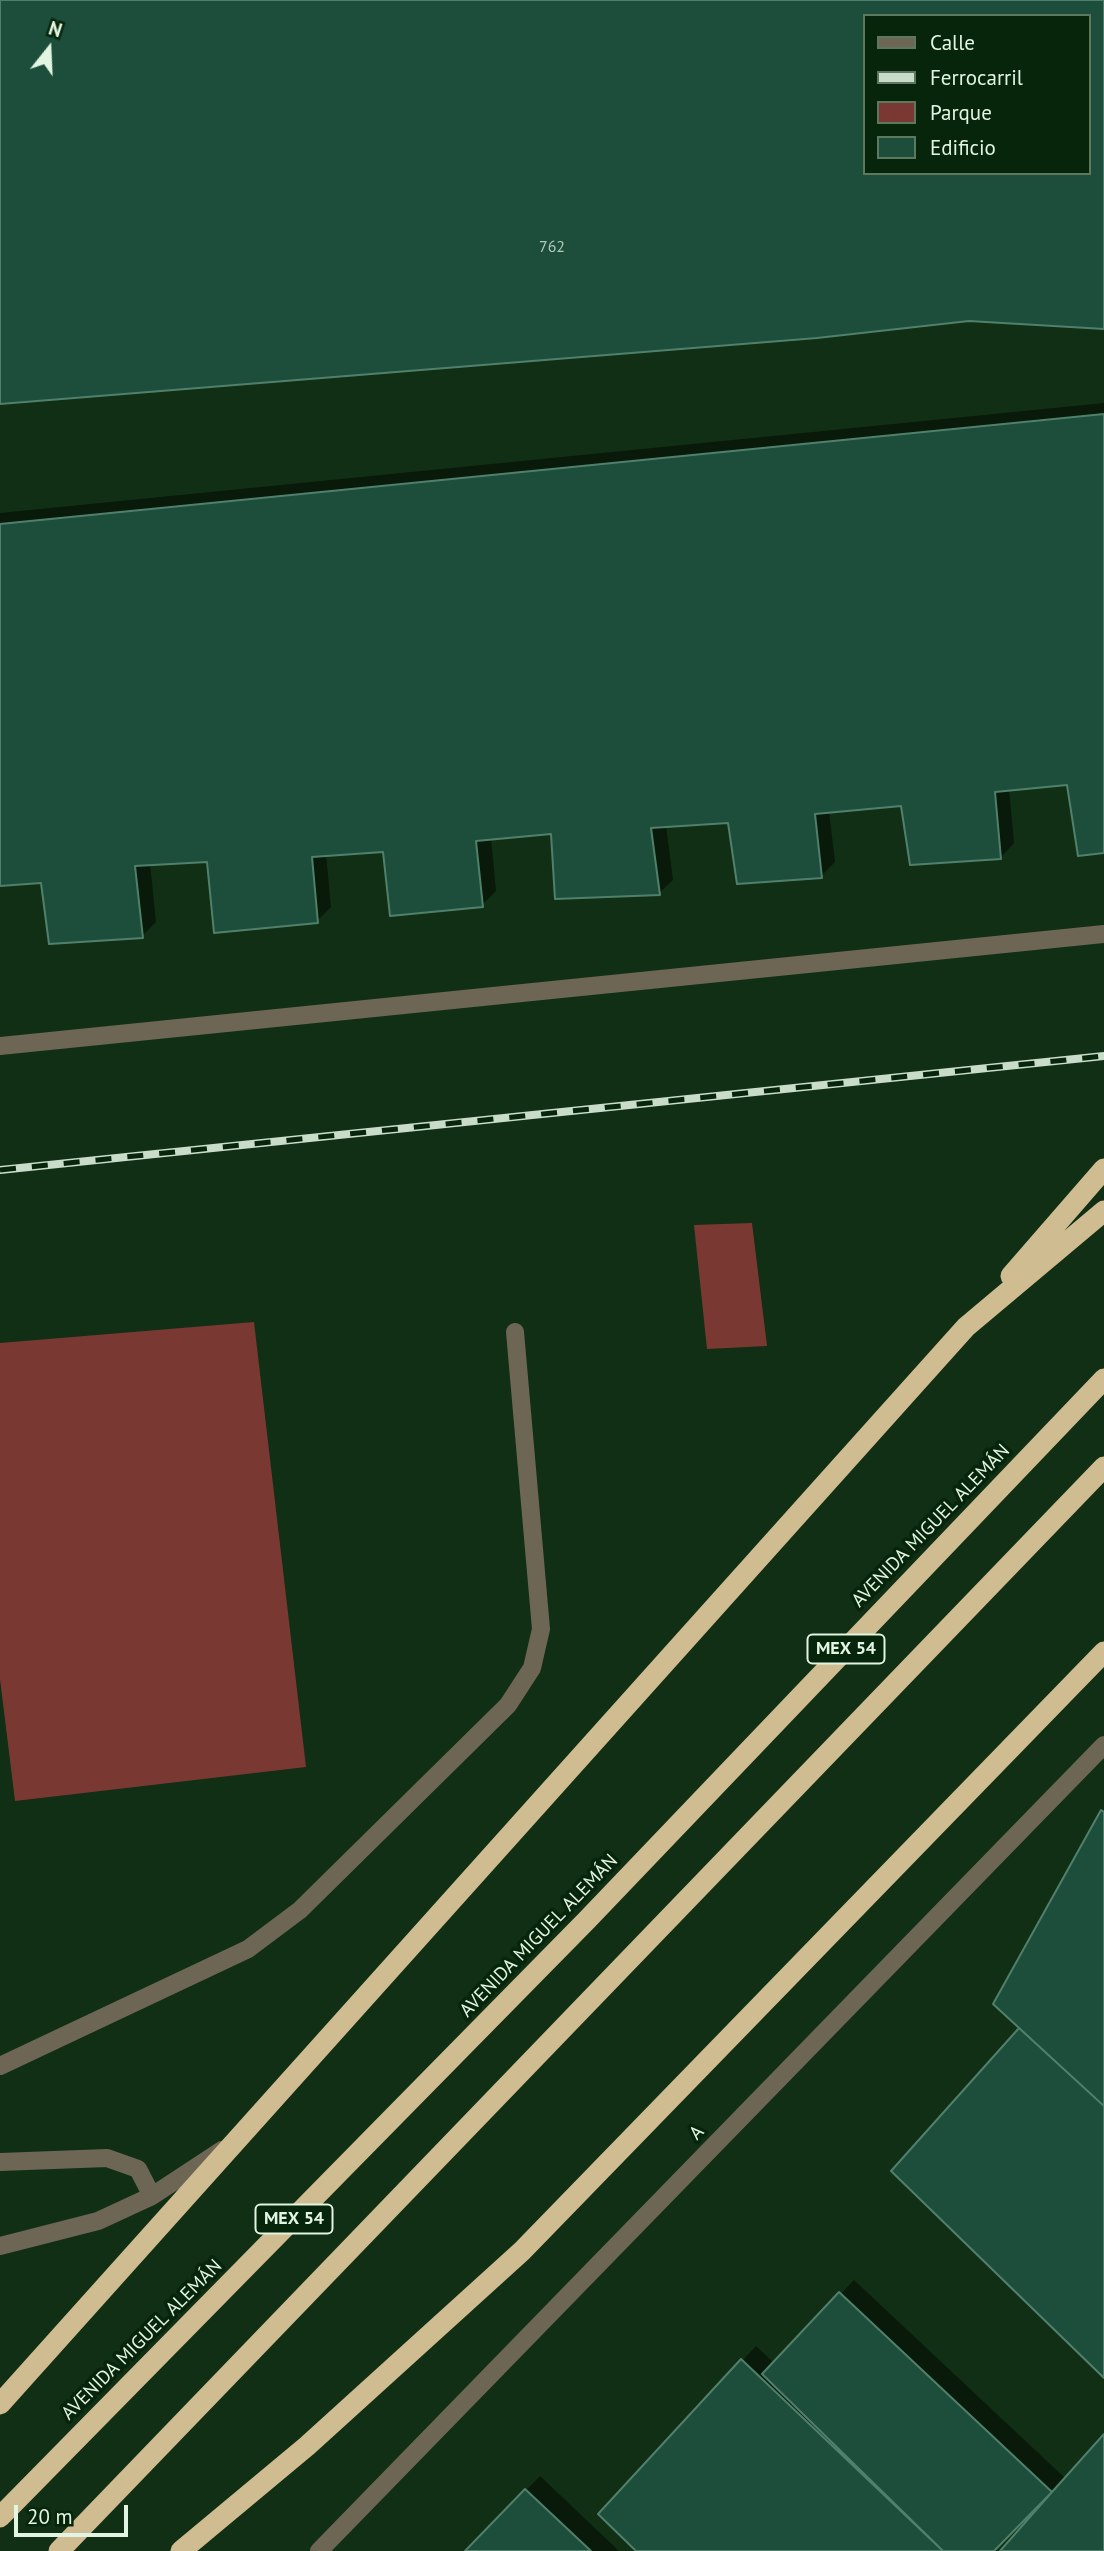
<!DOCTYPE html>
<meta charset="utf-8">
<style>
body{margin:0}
#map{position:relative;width:1104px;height:2551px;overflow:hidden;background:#112f14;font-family:"PT Sans",sans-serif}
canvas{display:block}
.legend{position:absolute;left:863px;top:14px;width:228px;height:161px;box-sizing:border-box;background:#06250a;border:2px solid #5e7860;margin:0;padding:9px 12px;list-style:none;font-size:21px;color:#e2f4e2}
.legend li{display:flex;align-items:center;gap:14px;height:35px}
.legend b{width:35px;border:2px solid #5e7860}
.north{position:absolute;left:14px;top:14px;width:70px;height:70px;-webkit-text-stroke:5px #06250a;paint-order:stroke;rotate:18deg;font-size:19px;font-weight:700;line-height:28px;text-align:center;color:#e2f4e2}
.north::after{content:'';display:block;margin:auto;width:24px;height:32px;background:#e2f4e2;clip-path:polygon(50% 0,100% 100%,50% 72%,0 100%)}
.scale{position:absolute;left:14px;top:2505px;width:114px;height:32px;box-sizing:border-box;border:4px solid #e2f4e2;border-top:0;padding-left:9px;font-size:21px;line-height:24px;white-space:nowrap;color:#e2f4e2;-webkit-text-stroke:5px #06250a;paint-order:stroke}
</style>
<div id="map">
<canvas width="1104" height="2551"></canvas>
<ul class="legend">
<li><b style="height:9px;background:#6e6655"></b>Calle</li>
<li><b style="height:9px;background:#c9dcc9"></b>Ferrocarril</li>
<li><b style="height:19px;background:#7a3833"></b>Parque</li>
<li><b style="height:19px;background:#1d4e3b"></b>Edificio</li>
</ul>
<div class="north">N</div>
<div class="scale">20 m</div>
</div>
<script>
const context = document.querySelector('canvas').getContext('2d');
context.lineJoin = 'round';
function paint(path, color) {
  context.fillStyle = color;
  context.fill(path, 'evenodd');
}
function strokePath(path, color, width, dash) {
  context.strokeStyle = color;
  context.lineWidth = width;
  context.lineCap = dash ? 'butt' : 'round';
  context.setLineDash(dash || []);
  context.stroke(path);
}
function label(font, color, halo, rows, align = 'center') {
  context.font = font + ' "PT Sans",sans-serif';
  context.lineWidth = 7;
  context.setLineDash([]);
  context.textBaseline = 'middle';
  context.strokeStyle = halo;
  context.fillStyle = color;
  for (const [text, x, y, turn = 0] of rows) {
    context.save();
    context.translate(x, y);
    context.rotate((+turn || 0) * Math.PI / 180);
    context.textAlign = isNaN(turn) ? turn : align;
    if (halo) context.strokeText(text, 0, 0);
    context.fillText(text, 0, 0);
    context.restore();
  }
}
paint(new Path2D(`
 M752,1223l15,123 -60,3 -13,-124z
 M254,1322l52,445 -291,34 -15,-122v-336z`), '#7a3833');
paint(new Path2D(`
 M0,0h1104v327l-135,-8 -969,84zM864,16h224v157h-224z
 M1104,403v448l-35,-67 -60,5 5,54 -13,14 -98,-53 -74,7 6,51 -14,14 -91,-55 -64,4 7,55 -14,13 -107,-60 -61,5 5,53 -14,14 -97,-55 -59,4 5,53 -14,14 -108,-61 -59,3 6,59 -14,14 -100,-55 -42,3v-371z
 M854,2280l212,199 38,-42v114h-102l38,-45 -2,-1 -46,46h-354l-38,-37 156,-168 18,17z
 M540,2476l79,75h-152z`), '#0007');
const building = new Path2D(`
 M0,0h1104v329l-135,-8 -152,17 -817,66zM864,16h224v157h-224z
 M1104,414v439l-26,3 -11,-71 -72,7 6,67 -91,6 -9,-59 -86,8 7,64 -85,6 -9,-61 -77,5 9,67 -105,4 -4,-65 -75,7 7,66 -93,9 -7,-64 -71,5 6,66 -104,10 -7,-71 -72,4 8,72 -94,6 -8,-61 -41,3v-362z
 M1101,1810l3,2v294l-111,-102z
 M1019,2028l85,78v272l-213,-207z
 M839,2292l213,200 -58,59h-51l-181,-177z
 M741,2359l202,192h-307l-38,-37z
 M1104,2434v117h-104l52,-59z
 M525,2489l66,62h-126z`);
paint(building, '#1d4e3b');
strokePath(building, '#50806c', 2);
strokePath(new Path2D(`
 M0,1046l1104,-112
 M0,2066l248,-117 52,-39 208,-205 24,-37 9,-39 -26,-297
 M0,2162l107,-4 31,11 14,27
 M0,2246l98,-25 54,-25 70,-46`), '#6e6655', 18);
strokePath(new Path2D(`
 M319,2551l785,-806`), '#6e6655', 18);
strokePath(new Path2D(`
 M1011,1276l93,-107
 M0,2404l966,-1077 138,-116
 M0,2517l587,-597 517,-541
 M59,2551l1045,-1084
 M181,2551l126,-105 215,-195 582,-599`), '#d0bc91', 21);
const rail = new Path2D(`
 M0,1170l1104,-114`);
strokePath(rail, '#c9dcc9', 8);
strokePath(rail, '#06250a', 5, [16]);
label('16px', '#b1cab8', null, [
 ["762",552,247]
]);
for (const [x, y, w] of [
 [846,1649,77],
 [294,2219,77]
]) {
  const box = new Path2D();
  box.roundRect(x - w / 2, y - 14.5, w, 29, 5);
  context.fillStyle = '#06250a';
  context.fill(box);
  strokePath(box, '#e2f4e2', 2);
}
label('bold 18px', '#e2f4e2', null, [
 ["MEX 54",846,1649],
 ["MEX 54",294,2219]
]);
label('19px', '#e2f4e2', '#06250a', [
 ["AVENIDA MIGUEL ALEMÁN",931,1526,-46],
 ["AVENIDA MIGUEL ALEMÁN",539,1936,-46],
 ["A",697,2133,-46],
 ["AVENIDA MIGUEL ALEMÁN",142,2340,-45]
]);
</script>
